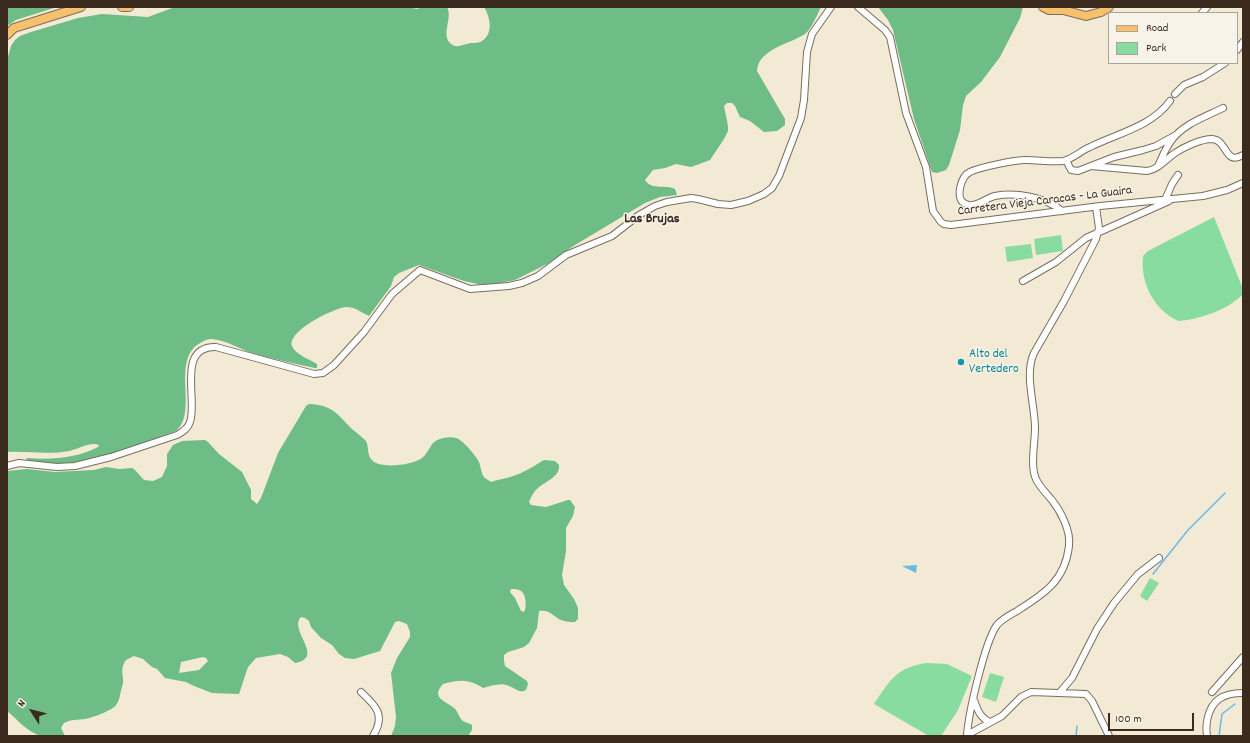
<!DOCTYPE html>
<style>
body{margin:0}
#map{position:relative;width:1250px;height:743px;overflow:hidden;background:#f3ead5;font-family:Dekko,sans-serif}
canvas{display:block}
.frame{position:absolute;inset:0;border:8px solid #3b2a1e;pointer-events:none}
.legend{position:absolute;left:1108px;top:12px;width:130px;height:52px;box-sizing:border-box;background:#f7f3e8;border:1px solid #aca397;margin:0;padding:5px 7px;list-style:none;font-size:12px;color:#3b2a1e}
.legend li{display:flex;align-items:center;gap:8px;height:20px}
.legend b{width:20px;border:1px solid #aca397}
.north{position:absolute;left:12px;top:691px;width:40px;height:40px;-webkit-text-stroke:3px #f7f3e8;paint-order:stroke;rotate:306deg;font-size:11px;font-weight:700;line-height:16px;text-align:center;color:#3b2a1e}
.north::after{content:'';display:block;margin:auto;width:14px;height:18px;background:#3b2a1e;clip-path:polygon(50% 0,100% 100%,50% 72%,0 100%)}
.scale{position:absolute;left:1108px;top:713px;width:86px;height:18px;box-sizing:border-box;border:2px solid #3b2a1e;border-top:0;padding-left:5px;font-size:12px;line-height:14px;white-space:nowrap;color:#3b2a1e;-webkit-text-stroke:3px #f7f3e8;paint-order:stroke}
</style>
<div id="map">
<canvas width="1250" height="743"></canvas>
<div class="frame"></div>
<ul class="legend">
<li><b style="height:5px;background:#f7c06c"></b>Road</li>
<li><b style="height:11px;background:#88dc9f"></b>Park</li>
</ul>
<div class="north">N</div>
<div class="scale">100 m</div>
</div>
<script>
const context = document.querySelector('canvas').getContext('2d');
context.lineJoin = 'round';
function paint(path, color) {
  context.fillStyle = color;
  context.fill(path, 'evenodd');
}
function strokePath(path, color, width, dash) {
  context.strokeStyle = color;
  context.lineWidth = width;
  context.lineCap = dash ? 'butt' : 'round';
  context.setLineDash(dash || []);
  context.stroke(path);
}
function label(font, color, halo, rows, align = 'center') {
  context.font = font + ' Dekko,sans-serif';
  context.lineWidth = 3;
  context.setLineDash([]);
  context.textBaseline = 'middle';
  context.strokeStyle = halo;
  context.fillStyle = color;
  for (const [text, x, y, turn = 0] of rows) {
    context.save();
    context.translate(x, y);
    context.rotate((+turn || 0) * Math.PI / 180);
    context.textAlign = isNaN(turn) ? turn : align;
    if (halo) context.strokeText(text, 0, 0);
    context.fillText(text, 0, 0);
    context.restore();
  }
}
paint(new Path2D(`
 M1214,217l29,72v5c-15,16 -43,25 -64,27 -25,-10 -39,-39 -36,-65l5,-5z
 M1061,235l2,16 -27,4 -2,-16z
 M1031,244l2,14 -26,4 -2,-15z
 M1150,578l9,5 -12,18 -7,-5z
 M927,663l20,1 25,12 -14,34 -17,26h-12l-55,-32c16,-24 23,-37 53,-41z
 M990,673l14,4 -8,25 -14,-5z`), '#88dc9f');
paint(new Path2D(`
 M7,7h50l-41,13 -9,6z
 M175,7h233l9,2 5,-2h25c6,10 -6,27 3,36 6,6 11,2 17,1 5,-2 11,0 15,-3 12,-8 8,-24 2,-34h337c-4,8 -9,21 -16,27 -15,10 -47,15 -48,37l28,48v6l-8,6 -13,1 -14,-11 -10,-4 -5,-11 -3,-3h-5l-3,3 4,20v5l-4,8 -14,21 -19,7 -15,-3 -11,4 -12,2 -8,10c7,11 21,4 30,9l2,6 -17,2 -15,6 -70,42 -28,19 -32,16 -24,5 -13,-1 -14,-3 -45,-16 -20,8 -5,4 -3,9 -22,30c-8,-4 -14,-9 -23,-9 -12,1 -59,24 -54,39 4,9 17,13 25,18v4h-2c-22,-5 -44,-9 -66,-16 -10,-4 -27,-13 -38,-13 -3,0 -8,2 -11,4 -30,17 -1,69 -24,88l-65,23 -33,9 -17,1 -34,-3 -1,-2 2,-1c24,2 49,0 70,-11l1,-2c-8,-4 -21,4 -30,6 -20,4 -42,0 -62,1v-392l4,-14 4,-6 5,-4 11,-4 47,-14 24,-4 46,3z
 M878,7h145l-3,11 -20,39 -19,25 -15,14 -3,9 -3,25 -11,35 -3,5 -9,3 -5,-1 -18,-53 -21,-89 -5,-10z
 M309,404c24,1 28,10 43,25 5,4 10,8 14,12 3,6 1,13 5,18 7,11 42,6 51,-1 5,-4 7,-10 11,-15 5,-5 17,-7 23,-5 6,1 21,19 23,24 2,5 2,11 5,15 1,2 5,3 7,5 8,-3 15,-3 22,-6 12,-4 21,-10 31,-16l11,1 4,4c1,12 -13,16 -21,23 -4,3 -7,9 -9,14l2,3 15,2 22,-7h2l5,7 -2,9 -7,12v23l-4,24 2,10 10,14 4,9v11l-3,3c-3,0 -8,0 -11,-1 -9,-2 -13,-12 -25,-10l-2,17 -8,15 -5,4 -16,5 -4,3v6l1,5 22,15 1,3 -2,6c-6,4 -11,-2 -17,-4 -8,-4 -18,0 -26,2 -13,-9 -25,-9 -40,-4 -13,14 3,17 11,24 4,3 5,10 9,13 3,2 6,2 9,4v5l-4,6h-77l4,-10 1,-9 -5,-44 6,-15 13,-21v-5l-3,-8 -8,-3 -4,1 -15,29 -26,8 -9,-1 -6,-4 -7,-9 -11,-7 -10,-11 -2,-6 -4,-3 -4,-1c-13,13 25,41 -6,46l-7,-6 -8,-3 -24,4 -8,9 -9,27 -27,-1 -18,-7 -8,-4 -21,-4 -8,-9 -5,-2 -9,-8 -9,-3 -8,4c-8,11 0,17 -4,27 -2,6 -2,13 -6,18 -3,5 -24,13 -31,14 -8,1 -13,0 -21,4l-3,5 4,8c-8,0 -16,1 -23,0 -14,-3 -25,-17 -35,-25v-240l20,-2 28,3 39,-2 12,-3 13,2 13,-1 3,2 9,10 9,1 9,-4 5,-11v-12l6,-9 9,-4 23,-1 3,2 11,12 23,18 9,18v9l6,5 4,-6 17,-45 28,-47zM511,589c3,0 7,0 10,2 5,3 6,16 3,21l-3,-1 -6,-13 -5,-6zM203,657l3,1 2,3 -9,9 -20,3 2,-11z`), '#6ebc86');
paint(new Path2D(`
 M917,565l-1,8 -14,-7z`), '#69bae4');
strokePath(new Path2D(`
 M1153,574l35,-44 37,-37
 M1076,736l1,-10
 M1219,736l3,-22 13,-10`), '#69bae4', 1.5);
const minor = new Path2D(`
 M858,7l27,23 5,7 16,76 20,54 7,44 8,11 3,2 7,1 149,-19 103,-10 24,-6 16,-7
 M1202,13l5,-6
 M1237,50l6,-8
 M1175,94l9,-9 19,-8 22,-14
 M1066,160l5,10 7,1 36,-14 29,-7 13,-4 20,-11
 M1091,166l56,5c12,-2 18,-11 28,-18 9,-6 26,-14 37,-14 16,1 12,27 31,16
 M1158,166c4,-8 7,-17 13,-25 12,-17 34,-24 52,-33
 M1165,200l7,-16 6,-9
 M1062,211c-16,-14 -47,-19 -67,-15 -10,2 -21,14 -31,7 -9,-5 -3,-27 6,-31 10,-5 45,-12 56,-12 12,0 25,2 37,1 8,-1 19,-11 27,-14 28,-14 61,-20 80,-46
 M1023,281l33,-19 30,-24 83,-37
 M7,466l12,-3 38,4 18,-1 36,-9 66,-22c5,-3 11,-6 13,-13 8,-22 -14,-76 26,-75l98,27 9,-1 11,-8 30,-33 28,-38 28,-24 50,19 39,-3 13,-3 16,-7 28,-21 46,-19 27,-21 16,-9 12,-4 24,-4 7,1 20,5 13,1 17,-4 16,-7 8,-6 7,-12 22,-58 3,-18 3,-48 5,-18 19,-27
 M361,692c15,14 25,23 12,44
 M1060,692l12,-14 25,-49 17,-26 24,-29 21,-16
 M1212,692l31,-35
 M974,700c3,9 6,18 16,22
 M967,735l35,-19 19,-19 10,-5 55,2 6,7 17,35
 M967,736c1,-21 18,-95 30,-111 5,-6 13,-10 20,-14 27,-17 48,-30 52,-65 2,-16 -9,-36 -18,-47 -5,-6 -12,-13 -15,-20 -6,-13 -1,-36 -1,-51 0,-23 -11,-54 -1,-75l30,-52 32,-62 3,-11 -3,-21
 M1207,736c-2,-12 1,-29 12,-37 7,-5 16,-6 24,-6`);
const major = new Path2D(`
 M122,7h7
 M1043,7l6,3h14l23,6 15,-4 8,-5
 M7,35l7,-7 67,-21`);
strokePath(minor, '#7b6d5e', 8);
strokePath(major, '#7b6d5e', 10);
strokePath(minor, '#fff', 6);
strokePath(major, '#f7c06c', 8);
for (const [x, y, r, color] of [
 [961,362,4,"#0f9aa8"]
]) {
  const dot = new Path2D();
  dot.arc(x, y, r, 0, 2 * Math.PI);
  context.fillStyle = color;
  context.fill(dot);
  strokePath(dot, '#f7f3e8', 1.5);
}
label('13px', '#3b2a1e', '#f7f3e8', [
 ["Carretera Vieja Caracas - La Guaira",1045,202,-7]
]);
label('13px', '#0d838f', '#f7f3e8', [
 ["Alto del",969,355],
 ["Vertedero",969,370]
], 'left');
label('bold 14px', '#3b2a1e', '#f7f3e8', [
 ["Las Brujas",652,220]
]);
</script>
